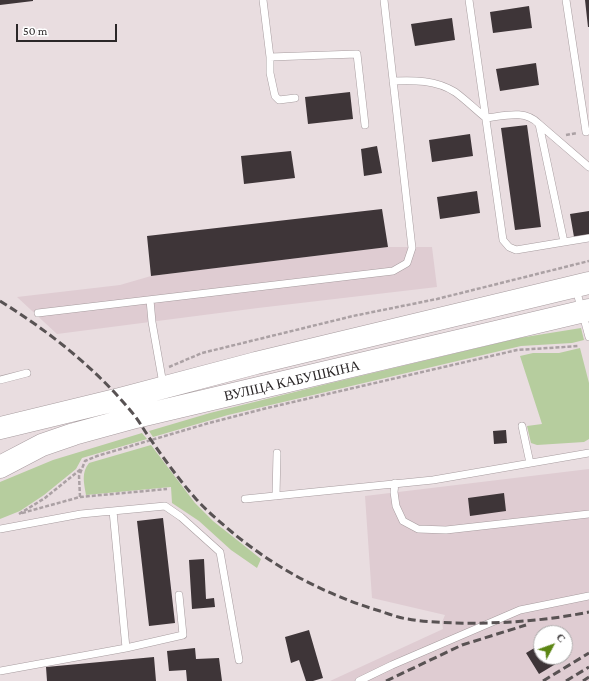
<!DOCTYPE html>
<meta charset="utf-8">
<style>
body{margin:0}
#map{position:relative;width:589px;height:681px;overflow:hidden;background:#e9dde0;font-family:"Crimson Pro",serif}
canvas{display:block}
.north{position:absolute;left:533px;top:625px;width:40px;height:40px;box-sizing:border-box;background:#fff;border:1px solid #aaa9a9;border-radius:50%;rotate:49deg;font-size:11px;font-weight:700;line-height:16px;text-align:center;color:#2b2728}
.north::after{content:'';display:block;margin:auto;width:14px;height:18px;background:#5c8613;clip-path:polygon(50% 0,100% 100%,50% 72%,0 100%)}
.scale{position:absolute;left:16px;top:24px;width:101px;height:18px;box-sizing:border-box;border:2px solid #2b2728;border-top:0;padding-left:5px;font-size:12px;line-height:14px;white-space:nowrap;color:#2b2728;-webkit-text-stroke:3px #fff;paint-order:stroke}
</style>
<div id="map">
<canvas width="589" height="681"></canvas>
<div class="north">С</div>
<div class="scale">50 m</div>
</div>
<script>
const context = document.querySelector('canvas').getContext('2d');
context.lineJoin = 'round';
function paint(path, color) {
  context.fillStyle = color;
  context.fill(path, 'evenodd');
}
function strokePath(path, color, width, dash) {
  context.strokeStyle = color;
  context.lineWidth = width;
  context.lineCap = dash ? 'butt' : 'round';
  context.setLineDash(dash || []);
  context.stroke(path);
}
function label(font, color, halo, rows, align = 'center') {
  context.font = font + ' "Crimson Pro",serif';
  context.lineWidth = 4;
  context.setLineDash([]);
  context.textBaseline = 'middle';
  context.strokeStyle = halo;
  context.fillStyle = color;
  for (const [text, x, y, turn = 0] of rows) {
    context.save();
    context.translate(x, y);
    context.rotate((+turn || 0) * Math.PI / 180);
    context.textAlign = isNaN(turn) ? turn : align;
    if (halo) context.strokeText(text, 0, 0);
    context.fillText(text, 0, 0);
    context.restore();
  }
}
paint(new Path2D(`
 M388,247h44l5,40 -179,21 -201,26 -40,-37 103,-12 31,-9z
 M589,469v212h-259l113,-52 -1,-7 3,-7 -73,-17 -7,-102zM541,633h24v24h-24z`), '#dfccd2');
paint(new Path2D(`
 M581,328l3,12 -12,3 -51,3 -293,69 -75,22 -4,-6 61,-18 121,-30 188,-45z
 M580,348l9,35v56l-5,3 -47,3 -6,-2 -4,-17 15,-2 -22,-68 13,-3h26z
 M142,433l5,6 -65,19 -6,11 -32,26 -24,16 -20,8v-37l53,-22z
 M151,445l44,58 18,18 48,38 -4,9 -26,-18 -32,-29 -27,-18 -1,-16 -85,8c-2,-12 -5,-22 3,-32z`), '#b6cd9e');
paint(new Path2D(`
 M0,0h33v1l-33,4z
 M585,0h4v27h-1z
 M529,6l3,22 -39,5 -3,-21z
 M452,18l3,22 -40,6 -4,-22z
 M536,63l3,22 -39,6 -4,-22z
 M350,92l3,27 -45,5 -3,-27z
 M527,125l14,102 -26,3 -14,-102z
 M470,134l3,22 -41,6 -3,-22z
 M377,146l5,27 -18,3 -3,-27z
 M291,151l4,27 -51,6 -3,-28z
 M477,191l3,22 -40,6 -3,-22z
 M382,209l6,38 -237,29 -4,-40z
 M589,211v24l-15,2 -4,-23z
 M506,430l1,13 -13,1 -1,-13z
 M504,493l2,18 -36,5 -2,-18z
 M163,518l12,105 -26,3 -12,-105z
 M204,559l2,40 8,-1 1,9 -23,2 -3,-49z
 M309,630l14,48 -10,3h-7l-7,-21 -8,3 -6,-26z
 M541,644v13h22l1,2 -25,15 -13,-21z
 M195,648l1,11 23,-1 3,23h-35l-1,-11 -17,1 -2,-20z
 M154,657l2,24h-109l-1,-14z`), '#3e3538');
const service = new Path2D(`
 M263,0l7,57v16l5,23 4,4 16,-2
 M469,0l34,240 6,7 7,3 48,-8
 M566,0l20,132
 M270,57l87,-3 8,71
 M393,81c21,-1 43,-1 62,11 11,8 21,18 31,26 18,-2 39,-9 53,6l25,118 25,-4
 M539,124l50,43
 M576,289l13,48
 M150,300l2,22 11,62
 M38,313l355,-42 14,-8 5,-15 -28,-248
 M0,380l27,-7
 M522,426l8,37
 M395,483l-1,9 2,14 7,15 15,8 28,1 143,-16
 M276,496l1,-43
 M245,499l188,-19 156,-27
 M0,529l81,-15 84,-8 16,11 39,35 19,108
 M126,648l57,-13 -4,-40
 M0,671l126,-23 -13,-137
 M359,681l33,-16 128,-55 69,-14`);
const primary = new Path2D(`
 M0,428l120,-29 136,-36 333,-80
 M0,467l42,-22 32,-11 62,-17 453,-107`);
strokePath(service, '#a79c9f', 8);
strokePath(primary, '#a79c9f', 23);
strokePath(new Path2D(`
 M566,135l11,-2
 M169,367l33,-14 151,-37 84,-17 152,-38
 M80,497l-1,-21 6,-15 12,-5 112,-33 54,-14 254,-59 62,-4
 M22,513l58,-16 87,-8
 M19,514l26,-16 36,-29`), '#aba1a4', 2.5, [4, 2]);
strokePath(service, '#fff', 7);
strokePath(primary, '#fff', 22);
strokePath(new Path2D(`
 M0,301c50,31 98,69 135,115 6,8 10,16 16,24 14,20 29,41 45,59 12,13 24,23 37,34 44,36 93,62 147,78 9,3 19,7 28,8 15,3 31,3 46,4 45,1 91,-2 135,-11
 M386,681l76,-36 64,-20
 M543,681l46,-28
 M566,681l23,-14
 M583,681l6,-4`), '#585253', 3, [8, 4]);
label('14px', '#2b2728', '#fff', [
 ["ВУЛІЦА КАБУШКІНА",292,381,-13]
]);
</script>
